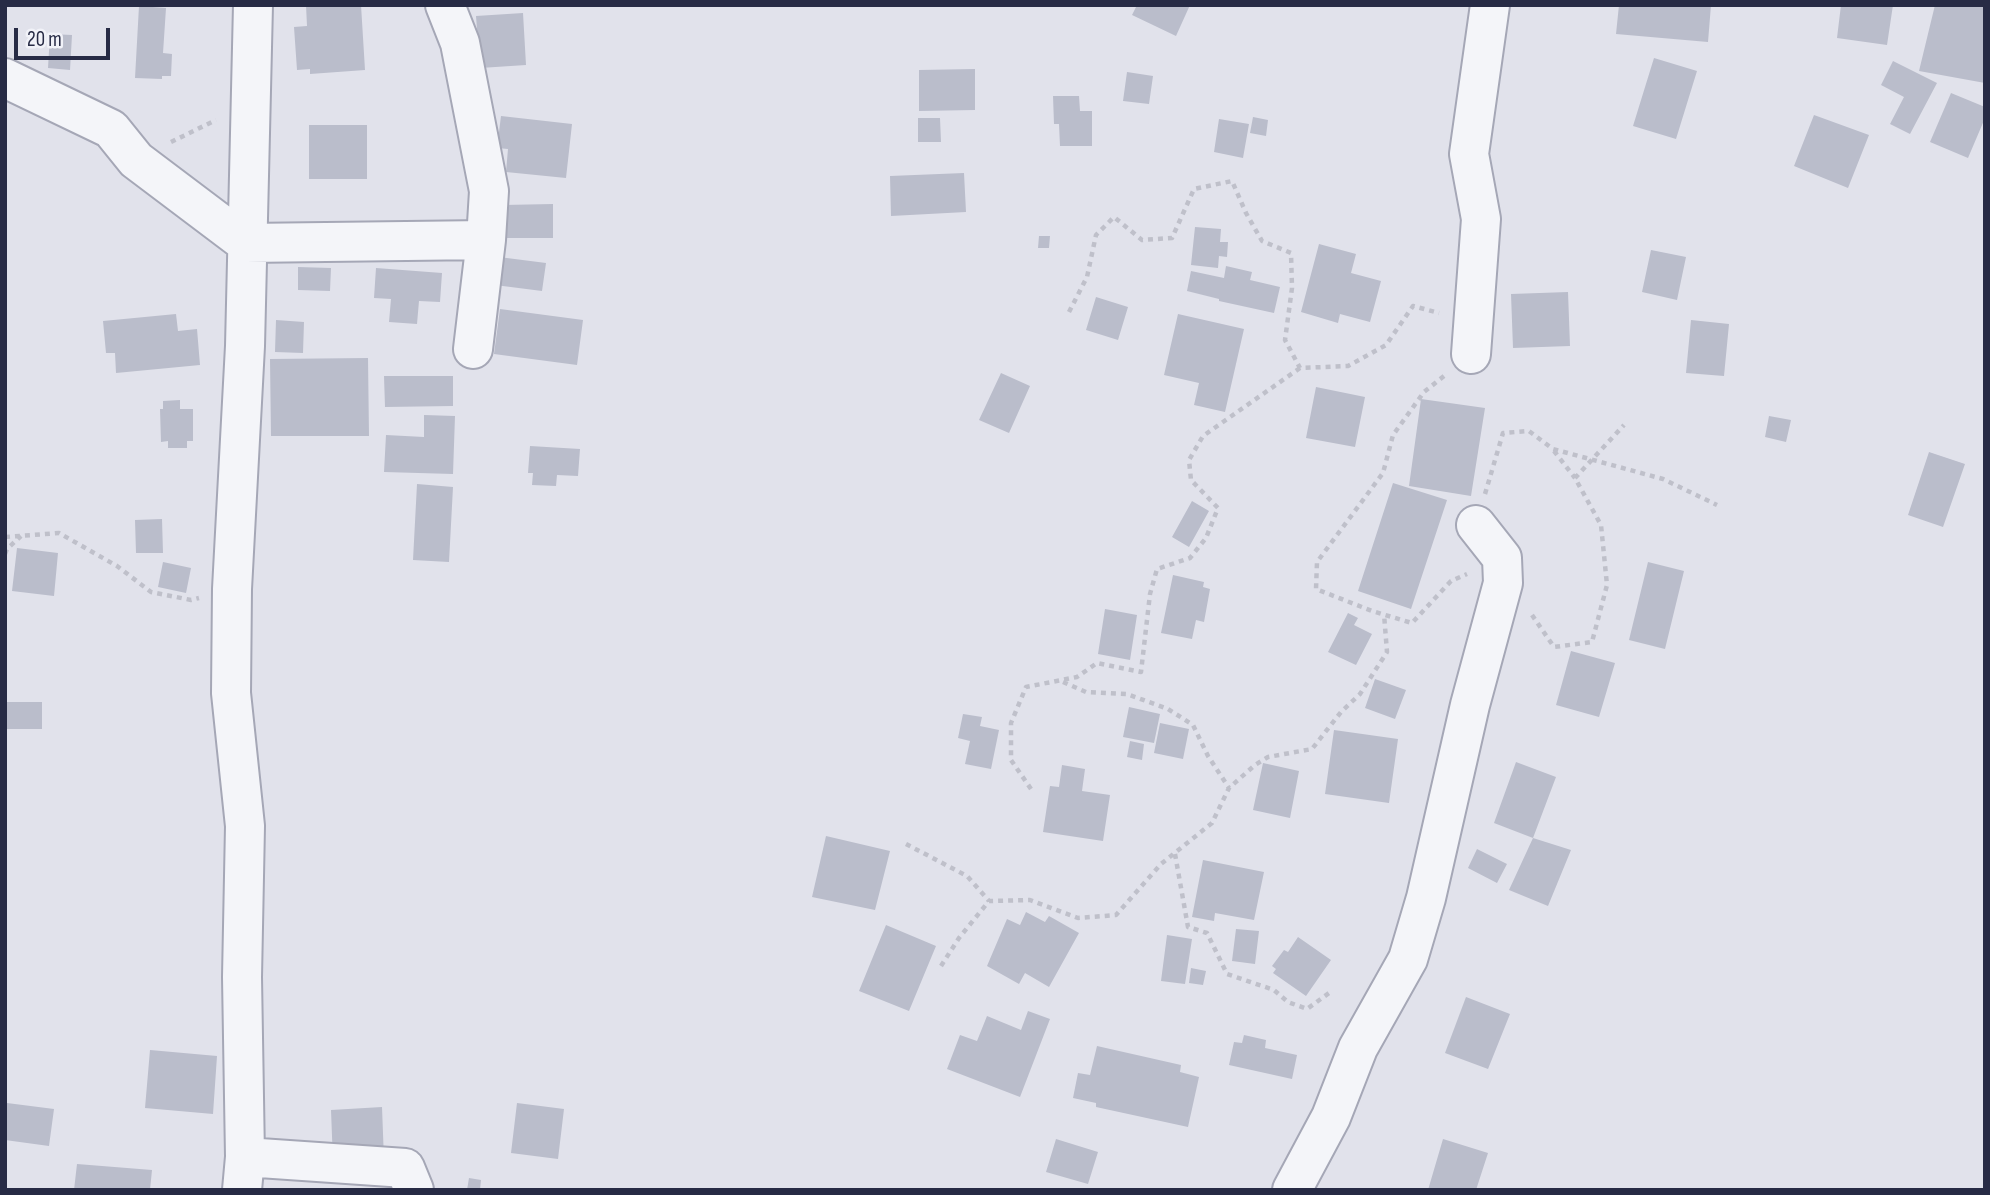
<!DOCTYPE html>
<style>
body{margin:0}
#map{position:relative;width:1990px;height:1195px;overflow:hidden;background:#e1e2eb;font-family:"Sofia Sans Condensed",sans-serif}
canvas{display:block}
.frame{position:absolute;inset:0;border:7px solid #272b45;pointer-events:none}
.scale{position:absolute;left:14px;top:28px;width:96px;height:32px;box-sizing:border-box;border:4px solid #272b45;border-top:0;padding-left:9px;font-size:21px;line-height:24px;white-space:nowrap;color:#272b45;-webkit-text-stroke:5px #f1f2f8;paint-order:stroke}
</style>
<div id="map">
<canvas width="1990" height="1195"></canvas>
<div class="frame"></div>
<div class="scale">20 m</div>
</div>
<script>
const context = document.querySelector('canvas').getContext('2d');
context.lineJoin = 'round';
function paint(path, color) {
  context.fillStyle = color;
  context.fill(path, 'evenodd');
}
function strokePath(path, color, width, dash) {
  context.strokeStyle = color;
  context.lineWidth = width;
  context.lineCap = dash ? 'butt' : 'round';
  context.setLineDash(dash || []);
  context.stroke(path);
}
paint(new Path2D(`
 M306,5h55l4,65 -55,4v-5l-13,1 -3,-43 13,-1z
 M1137,5h53l-14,31 -44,-21z
 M1619,5h92l-3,37 -92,-8z
 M1841,5h52l-6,40 -50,-7z
 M1935,5h50v78l-66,-12z
 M139,6l27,2 -3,45 9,1 -1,22h-9v3l-27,-1z
 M523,13l3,52 -46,3 -4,-52z
 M50,34l22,1 -2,35 -22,-2z
 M1654,58l43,13 -21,68 -43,-13z
 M1893,61l44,22 -27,51 -20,-10 14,-27 -23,-12z
 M975,69v41l-56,1v-41z
 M1127,72l26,4 -4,28 -26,-3z
 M1951,93l34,14v11l-17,40 -38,-16z
 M1053,96h26l1,15h12v35h-32l-1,-22h-5z
 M1814,115l55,20 -21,53 -54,-22z
 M501,116l71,8 -6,54 -60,-6 2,-23 -11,-1z
 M1253,117l15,3 -2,16 -16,-3z
 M918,118h22l1,24h-23z
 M1219,119l30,5 -6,34 -29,-6z
 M309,125h58v54h-58z
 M964,173l2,39 -75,4 -1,-40z
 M553,204v34h-50v-33z
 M1195,227l26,2 -1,13h8l-1,15 -8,-1 -1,12 -27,-3z
 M1039,236h11l-1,12h-11z
 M1319,244l37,10 -5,19 30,8 -11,41 -30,-8 -2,9 -37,-11z
 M1651,250l35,7 -9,43 -35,-8z
 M499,257l47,6 -4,28 -47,-6z
 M1226,266l26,6 -2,8 30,7 -6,26 -55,-12v-2l-32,-8 4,-20 33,7z
 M298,267l33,1 -1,23 -32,-1z
 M376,268l66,5 -2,29 -21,-1 -2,23 -28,-2 2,-23 -17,-1z
 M1568,292l2,54 -57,2 -2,-54z
 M1096,297l32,10 -10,33 -32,-10z
 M500,309l83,11 -6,45 -83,-11z
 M176,314l2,17 19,-2 3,36 -84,8 -1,-20h-9l-3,-32z
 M1178,314l66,15 -19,83 -31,-7 5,-22 -35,-8z
 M276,320l28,2 -1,31 -28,-1z
 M1691,320l38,4 -5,52 -38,-3z
 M368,358l1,78h-98l-1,-77z
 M1001,373l29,13 -21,47 -30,-13z
 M384,376h69v30l-68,1z
 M1316,387l49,10 -10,50 -49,-9z
 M1421,399l64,9 -14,88 -62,-10z
 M180,400v9h13v32h-6v7h-19v-7l-7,1 -1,-33h3v-8z
 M424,415l31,1 -2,58 -69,-2 2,-37 38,2z
 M1769,416l22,4 -5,22 -21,-5z
 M530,446l50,3 -2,27 -21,-1 -1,11 -24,-1 1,-12h-5z
 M1929,452l36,12 -22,63 -35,-12z
 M1393,483l54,17 -36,109 -53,-18z
 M417,484l36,3 -4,75 -36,-2z
 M1192,501l17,10 -20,36 -17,-10z
 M162,519l1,34h-27l-1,-33z
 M17,548l41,5 -4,43 -42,-5z
 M163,562l28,6 -5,25 -28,-6z
 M1648,562l36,9 -19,78 -36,-9z
 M1173,575l31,7 -1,5 7,2 -6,33 -8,-2 -4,19 -31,-6z
 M1105,609l32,6 -7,45 -32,-6z
 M1348,613l10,5 -4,7 18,9 -16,31 -28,-13z
 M1571,651l44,12 -16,54 -43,-12z
 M1375,679l31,11 -11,29 -30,-11z
 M5,702h37v27h-37z
 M1129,707l31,7 -6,29 -31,-6z
 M963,714l19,3 -2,9 19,4 -8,39 -26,-5 5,-23 -12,-3z
 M1160,723l29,6 -6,30 -29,-6z
 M1334,730l64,9 -9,64 -64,-9z
 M1130,741l14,3 -2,16 -15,-3z
 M1516,762l40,15 -23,61 -39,-15z
 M1263,763l36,8 -9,47 -37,-8z
 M1062,765l23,4 -3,22 28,4 -7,46 -60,-9 7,-46 9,1z
 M826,836l64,15 -15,59 -63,-13z
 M1533,838l38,12 -23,56 -39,-16z
 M1477,849l30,15 -10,19 -29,-15z
 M1203,860l61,12 -10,48 -39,-7 -1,8 -22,-4z
 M1026,912l19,10 4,-6 30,17 -30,54 -24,-14 -6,11 -32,-18 20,-47 13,6z
 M886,925l50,21 -27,65 -50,-20z
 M1236,929l23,2 -4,33 -23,-3z
 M1167,935l25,4 -7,45 -24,-3z
 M1298,937l33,23 -25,36 -33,-23 3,-4 -4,-3 12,-16 4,2z
 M1191,968l15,3 -3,14 -14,-2z
 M1466,997l44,17 -22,55 -43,-16z
 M1028,1011l22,8 -30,78 -73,-28 13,-34 17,6 10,-25 34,14z
 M1244,1035l22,5 -1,8 32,7 -5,24 -63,-14 5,-23 8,1z
 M1097,1046l84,19 -1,7 19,5 -11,50 -92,-20v-4l-23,-5 5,-25 12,2z
 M150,1050l67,6 -4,58 -68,-6z
 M7,1103l47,6 -5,37 -44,-6z
 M517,1103l47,6 -6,50 -47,-6z
 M382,1107l2,53 -51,2 -2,-52z
 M1056,1139l42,13 -10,32 -42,-12z
 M1443,1139l45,14 -12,37h-48z
 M77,1164l75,6 -2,20h-76z
 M469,1178l12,2 -1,10h-13z`), '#babdcb');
const minor = new Path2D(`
 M445,5l15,38 29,148 -3,49 -13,109
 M5,78l106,51 25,31 110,83 240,-3
 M1471,354l10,-135 -12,-65 21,-149
 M245,1157l160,11 9,22
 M242,1190l3,-33 -3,-180 3,-151 -14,-133 1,-104 13,-243 8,-341
 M1292,1190l39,-73 27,-69 50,-89 18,-61 44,-193 33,-122 -1,-25 -26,-33`);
strokePath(minor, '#a5a7b6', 42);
strokePath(new Path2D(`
 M171,142l45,-22
 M1069,312l18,-35 9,-42 18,-18 28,23 30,-2 22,-49 38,-8 14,32 16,28 29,12 1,35 -7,52 15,28 48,-2 38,-21 27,-39 26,7
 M1444,376l-20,16 -31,43 -10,38 -66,89 -1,27 56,22 40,12 39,-42 16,-7
 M1554,451l21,27
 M1485,494l18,-61 26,-2 24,18 110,30 54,26
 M5,537l54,-4 58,33 34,26 40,8 8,-2
 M5,554l2,-5 14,-13
 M1532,615l22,32 38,-5 15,-57 -6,-60 -26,-47 49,-53
 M1063,682l23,10 41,2 41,15 25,16 15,31 21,32
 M1031,789l-20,-29v-37l15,-36 51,-10 20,-14 44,9 9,-78 7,-25 33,-11 16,-20 12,-30 -27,-28 -2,-20 14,-24 97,-68
 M906,844l61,32 22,25
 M1175,854l13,73 19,6 20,41 47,16 14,12 19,7 22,-16
 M941,966l18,-28 30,-37 41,-1 48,18 38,-3 45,-51 51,-41 17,-35 26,-23 13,-8 44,-8 29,-37 19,-18 27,-42 -3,-38`), '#bfc0ca', 4.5, [5, 5]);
strokePath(minor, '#f4f5f9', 38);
</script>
